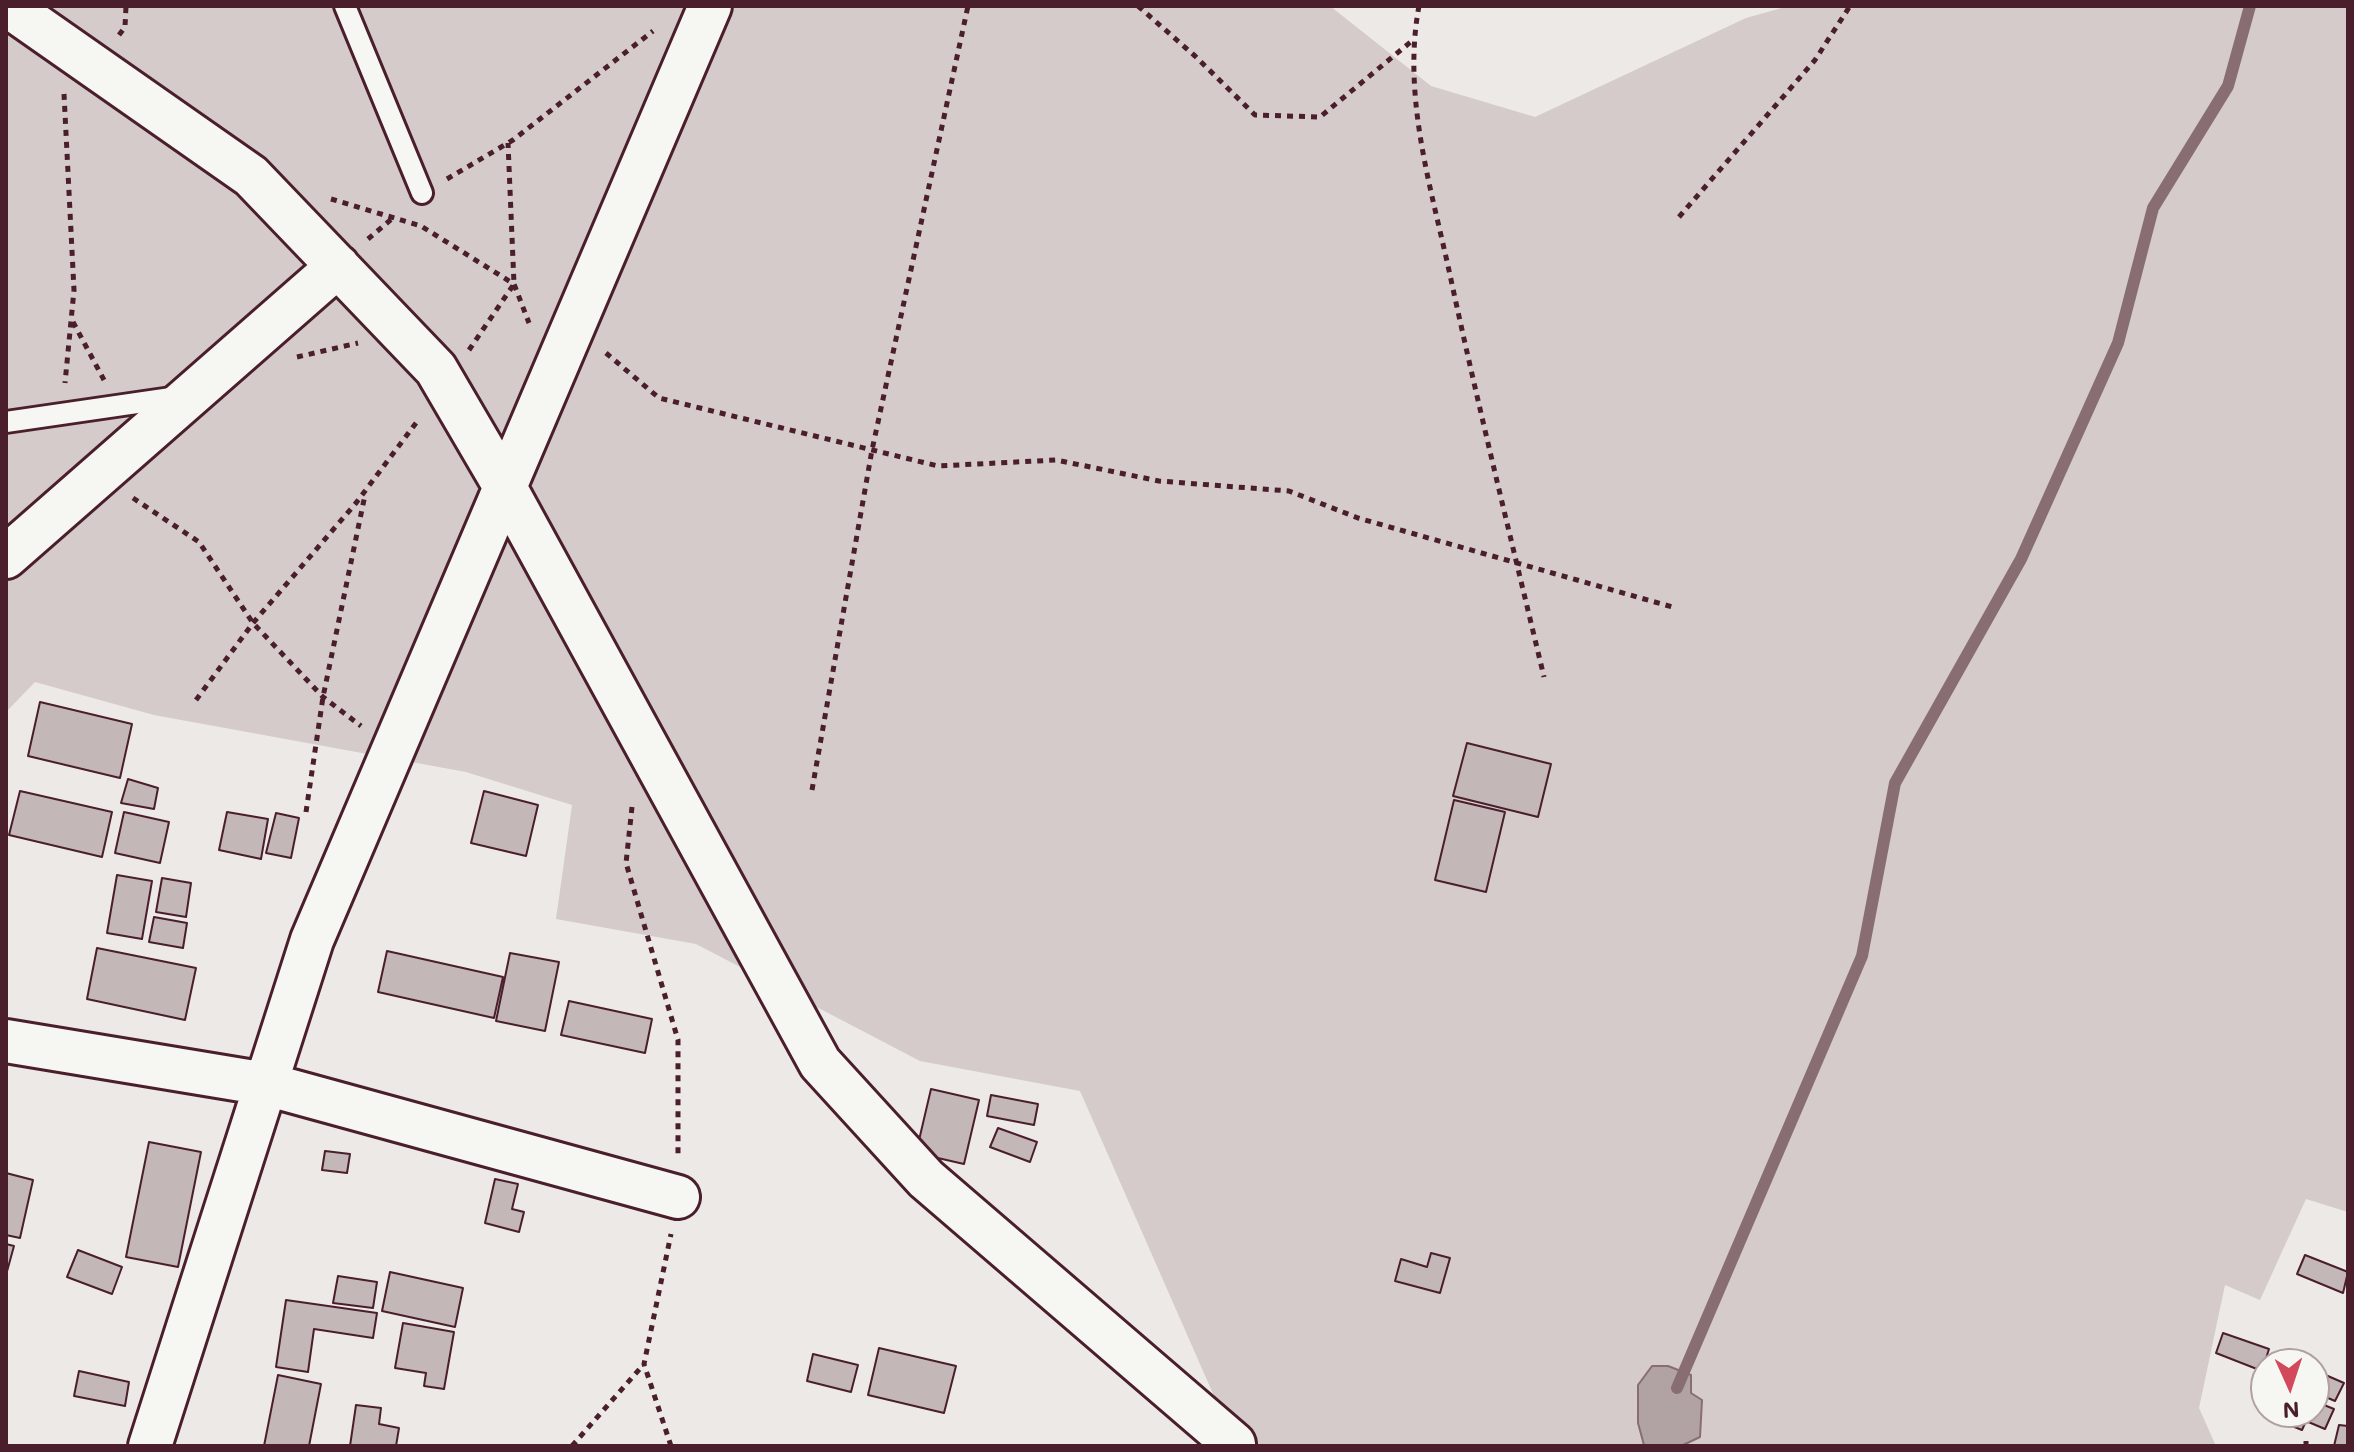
<!DOCTYPE html>
<style>
body{margin:0}
#map{position:relative;width:2354px;height:1452px;overflow:hidden;background:#ece9e6;font-family:Mali,sans-serif}
canvas{display:block}
.frame{position:absolute;inset:0;border:8px solid #4a1f2b;pointer-events:none}
.north{position:absolute;left:2250px;top:1348px;width:80px;height:80px;box-sizing:border-box;background:#f6f6f2;border:2px solid #b1a0a2;border-radius:50%;rotate:177deg;font-size:22px;font-weight:700;line-height:32px;text-align:center;color:#4a1f2b}
.north::after{content:'';display:block;margin:auto;width:28px;height:36px;background:#d1495b;clip-path:polygon(50% 0,100% 100%,50% 72%,0 100%)}
</style>
<div id="map">
<canvas width="2354" height="1452"></canvas>
<div class="frame"></div>
<div class="north">N</div>
</div>
<script>
const context = document.querySelector('canvas').getContext('2d');
context.lineJoin = 'round';
function paint(path, color) {
  context.fillStyle = color;
  context.fill(path, 'evenodd');
}
function strokePath(path, color, width, dash) {
  context.strokeStyle = color;
  context.lineWidth = width;
  context.lineCap = dash ? 'butt' : 'round';
  context.setLineDash(dash || []);
  context.stroke(path);
}
paint(new Path2D(`
 M6,6h1324l101,80 104,31 211,-99 43,-12h559v1206l-42,-13 -46,101 -35,-15 -26,123 17,38h-980l-156,-355 -160,-30 -224,-117 -140,-25 16,-114 -106,-33 -312,-57 -119,-33 -29,30z`), '#d4cbca');
const water = new Path2D(`
 M1652,1366h16l23,9v18l11,7 -2,37 -19,9 -37,-1 -6,-22v-38z`);
paint(water, '#b1a2a3');
strokePath(water, '#886e73', 2);
strokePath(new Path2D(`
 M1677,1388l185,-432 33,-173 126,-224 97,-216 35,-135 75,-122 22,-80`), '#886e73', 12);
const building = new Path2D(`
 M40,702l92,22 -12,54 -92,-22z
 M1467,743l84,21 -13,53 -85,-21z
 M128,779l30,9 -4,21 -33,-6z
 M20,791l92,21 -10,45 -93,-22z
 M484,791l54,14 -12,51 -55,-13z
 M1454,800l51,12 -19,80 -51,-12z
 M124,812l45,10 -9,41 -45,-10z
 M227,812l41,7 -7,40 -42,-9z
 M276,813l23,5 -8,40 -25,-5z
 M117,875l35,6 -10,58 -35,-6z
 M162,878l29,5 -5,34 -30,-5z
 M154,917l33,6 -4,25 -34,-6z
 M97,948l99,20 -11,52 -98,-21z
 M387,951l116,26 -9,41 -116,-26z
 M510,953l49,9 -14,69 -49,-10z
 M569,1001l83,18 -7,34 -84,-18z
 M931,1089l48,11 -15,64 -48,-11z
 M991,1095l47,9 -4,21 -47,-9z
 M998,1128l39,14 -7,20 -40,-15z
 M149,1142l52,10 -23,115 -52,-10z
 M325,1151l25,3 -3,19 -25,-3z
 M6,1173l27,7 -13,58 -14,-3z
 M495,1179l23,5 -6,25 12,3 -5,20 -34,-9z
 M6,1244l8,2 -8,29z
 M78,1250l44,17 -10,27 -45,-17z
 M1431,1253l19,5 -10,35 -45,-12 6,-22 26,8z
 M2305,1255l43,17 -5,21 -46,-19z
 M390,1272l73,16 -8,39 -73,-16z
 M338,1276l39,6 -4,26 -40,-5z
 M286,1300l91,13 -4,25 -59,-9 -6,43 -32,-5z
 M403,1323l51,9 -10,57 -20,-3 2,-13 -31,-5z
 M2223,1333l46,16 -7,22 -46,-18z
 M879,1348l77,18 -12,47 -76,-18z
 M813,1354l45,11 -7,27 -44,-11z
 M2314,1370l30,13 -9,18 -21,-9z
 M79,1371l50,11 -4,24 -51,-10z
 M278,1375l43,9 -12,62h-45z
 M2314,1401l20,8 -9,20 -19,-8 -4,9 -20,-8 5,-10h27z
 M356,1405l25,3 -2,16 20,4 -3,18h-46z
 M2339,1425l9,1v20h-14z`);
paint(building, '#c4b7b7');
strokePath(building, '#4a1f2b', 2);
const service = new Path2D(`
 M345,6l77,187
 M6,422l172,-25`);
const minor = new Path2D(`
 M8,6l243,170 185,193 69,118 315,576 106,116 308,265
 M6,557l332,-291
 M6,1041l260,43 412,113
 M150,1446l162,-506 398,-934`);
strokePath(service, '#4a1f2b', 26);
strokePath(minor, '#4a1f2b', 48);
strokePath(new Path2D(`
 M1138,6l57,50 60,59 65,2 93,-77
 M1419,6c-17,90 12,181 31,269 29,135 62,268 94,402
 M119,35l6,-8 1,-21
 M64,94l10,196 -9,93
 M447,179l66,-39 140,-109
 M331,199l90,27 93,58 15,39
 M1679,217l136,-157 35,-54
 M368,239l26,-22
 M73,322l31,58
 M469,350l45,-66 -6,-141
 M606,353l53,45 279,68 118,-6 103,21 130,10 69,27 318,90
 M297,357l61,-14
 M133,498l66,44 54,81 70,74 38,29
 M196,700l57,-77 103,-120 63,-84
 M812,790l60,-340 96,-444
 M632,807l-6,56 52,177v117
 M306,812l17,-115 42,-202
 M2306,1441v5
 M572,1446l72,-82
 M671,1446l-27,-82 27,-130`), '#4a1f2b', 5, [6, 6]);
strokePath(service, '#f6f6f2', 20);
strokePath(minor, '#f6f6f2', 42);
</script>
